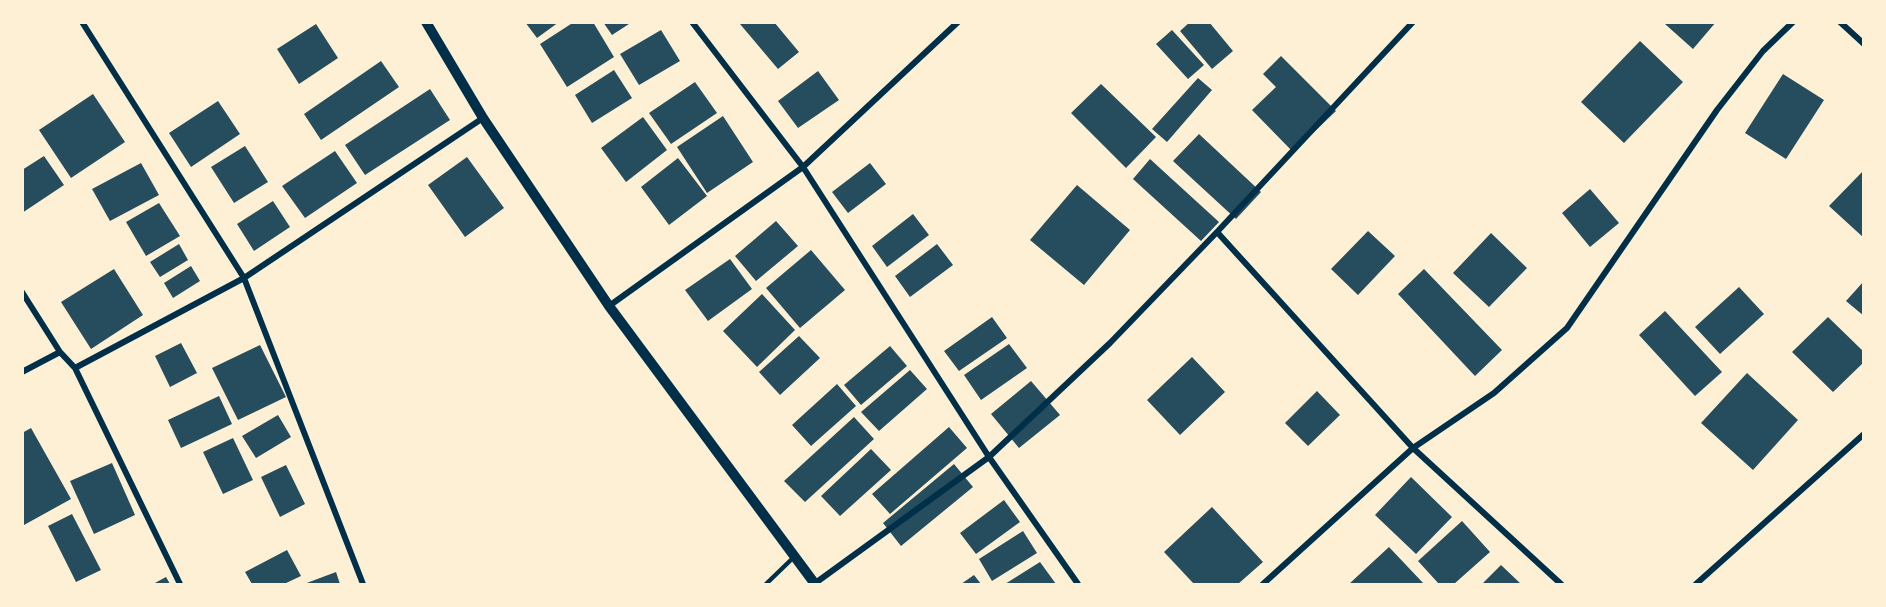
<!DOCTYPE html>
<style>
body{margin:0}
#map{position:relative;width:1886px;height:607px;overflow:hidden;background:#fdf0d5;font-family:Cabin,sans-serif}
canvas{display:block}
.frame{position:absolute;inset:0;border:24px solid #fdf0d5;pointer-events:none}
</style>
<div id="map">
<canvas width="1886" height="607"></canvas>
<div class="frame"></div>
</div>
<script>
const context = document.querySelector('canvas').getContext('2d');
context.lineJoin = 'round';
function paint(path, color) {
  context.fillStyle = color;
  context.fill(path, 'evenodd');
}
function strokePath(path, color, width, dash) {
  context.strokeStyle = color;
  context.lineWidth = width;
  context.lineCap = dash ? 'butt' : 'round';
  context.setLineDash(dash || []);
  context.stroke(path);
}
paint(new Path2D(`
 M525,22h34l-22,16z
 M574,22h19l21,35 -47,30 -27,-43z
 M603,22h29l-20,13z
 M742,22h32l25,30 -21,17 -38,-45z
 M1190,22h19l24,29 -21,18 -32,-38z
 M1666,22h50l-23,27 -28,-25z
 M316,24l22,34 -39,26 -22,-35z
 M661,30l19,31 -41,24 -19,-31z
 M1172,30l32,35 -16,14 -32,-35z
 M1640,41l43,41 -59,61 -43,-41z
 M1281,56l55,55 -43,41 -41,-42 24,-23 -13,-13z
 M381,61l18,26 -78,53 -17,-26z
 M614,70l18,28 -40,25 -17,-28z
 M818,71l21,29 -41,28 -20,-27z
 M1783,74l41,26 -38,59 -41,-26z
 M1198,78l14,12 -45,52 -15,-13z
 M695,82l22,31 -46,31 -22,-31z
 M1101,84l55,53 -30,31 -55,-55z
 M430,89l20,31 -85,55 -20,-30z
 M93,94l32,48 -54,36 -32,-48z
 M218,101l22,33 -49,33 -22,-34z
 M723,116l30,46 -46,31 -30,-46z
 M643,117l24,33 -41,32 -25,-34z
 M1199,134l62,58 -25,27 -63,-58z
 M245,146l23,36 -34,21 -23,-36z
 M335,151l22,32 -52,35 -23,-32z
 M44,156l20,29 -42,28v-43z
 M467,157l37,51 -39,29 -37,-52z
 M678,158l29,38 -38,29 -28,-38z
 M1150,159l69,63 -18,19 -68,-62z
 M141,163l18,32 -49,26 -18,-32z
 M870,163l16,21 -38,29 -16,-21z
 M1864,170v68l-35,-32z
 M1077,185l53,45 -46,55 -54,-45z
 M1590,189l29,34 -29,24 -28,-34z
 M273,201l17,26 -36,24 -17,-27z
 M159,203l21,33 -34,20 -20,-34z
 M913,214l16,21 -42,32 -15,-21z
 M776,221l22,25 -42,35 -21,-25z
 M1368,231l27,25 -37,39 -27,-26z
 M1491,233l36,35 -38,39 -36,-34z
 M179,244l9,16 -28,17 -10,-15z
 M937,244l16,21 -43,32 -15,-21z
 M811,250l34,40 -45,38 -34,-40z
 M730,259l22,30 -44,32 -23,-31z
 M191,266l9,15 -27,17 -9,-15z
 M114,269l29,46 -52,34 -30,-47z
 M1424,269l78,81 -27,26 -77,-82z
 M1864,281v35l-18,-15z
 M1739,287l25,27 -44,40 -25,-27z
 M762,294l33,36 -38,37 -34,-36z
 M1665,311l57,61 -27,24 -56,-61z
 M992,317l15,21 -48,33 -15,-20z
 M1828,317l36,35v10l-31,30 -41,-40z
 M799,336l21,22 -40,37 -21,-23z
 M181,343l16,30 -27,14 -15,-31z
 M1009,344l18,24 -46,32 -17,-25z
 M260,345l26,52 -48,23 -26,-52z
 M890,346l17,20 -46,39 -17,-20z
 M1192,357l33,35 -45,43 -33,-35z
 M910,370l17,19 -48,42 -18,-19z
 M1747,373l51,47 -45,50 -52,-47z
 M1031,381l29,34 -41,33 -28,-34z
 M837,384l19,22 -45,40 -19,-21z
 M1317,391l23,24 -32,31 -23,-23z
 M219,396l13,28 -51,24 -13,-28z
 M278,415l13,22 -35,21 -14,-22z
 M854,417l20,22 -69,63 -21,-21z
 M949,427l18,21 -77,66 -18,-20z
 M31,428l40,71 -47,26 -2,-92z
 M233,438l20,42 -30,14 -20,-42z
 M871,449l20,21 -51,46 -19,-20z
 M112,463l23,52 -41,19 -24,-53z
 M954,464l19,23 -72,59 -18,-23z
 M286,465l19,39 -25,13 -19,-40z
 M1411,477l41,40 -36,37 -41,-39z
 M1004,500l16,22 -44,32 -16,-21z
 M1212,507l51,55 -25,22h-44l-30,-32z
 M72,514l29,56 -25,12 -28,-56z
 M1462,521l28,31 -36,32h-15l-21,-23z
 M1023,531l14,22 -45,28 -13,-22z
 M1389,547l35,37h-75z
 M287,550l14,26 -17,8h-32l-7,-12z
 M1040,562l16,22h-51z
 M1501,565l20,19h-39z
 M336,572l4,12h-36z
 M974,575l7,9h-20z
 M166,577l4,7h-17z`), '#264d5e');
strokePath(new Path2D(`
 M766,584l28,-27`), '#003049', 4.5);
strokePath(new Path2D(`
 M82,22l162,256 119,306
 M692,22l111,145 186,290 89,127
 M1840,22l24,22
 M1217,232l196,216 148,136
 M22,292l38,60
 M609,306l194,-139 155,-145
 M75,368l105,216
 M22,372l38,-20 15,16 169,-90 239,-160
 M814,584l175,-127 121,-114 107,-111 196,-210
 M1263,584l150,-136 81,-55 73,-65 150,-218 46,-59 30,-29
 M1696,584l168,-150`), '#003049', 6);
strokePath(new Path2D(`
 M426,22l57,96 126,188 206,278`), '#003049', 10);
</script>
